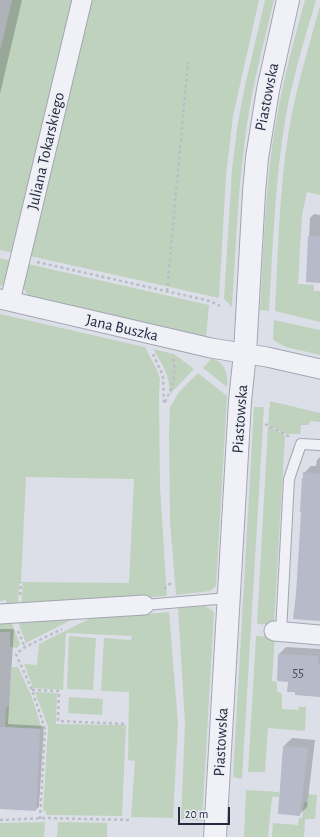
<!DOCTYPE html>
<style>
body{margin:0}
#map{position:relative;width:320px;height:837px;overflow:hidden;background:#dddfe8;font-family:"Alegreya Sans",sans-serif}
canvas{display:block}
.scale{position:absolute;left:178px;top:807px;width:52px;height:18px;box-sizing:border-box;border:2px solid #262a3f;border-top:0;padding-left:5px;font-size:12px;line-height:14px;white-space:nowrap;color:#262a3f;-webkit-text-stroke:3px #eceef5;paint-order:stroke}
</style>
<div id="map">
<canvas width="320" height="837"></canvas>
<div class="scale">20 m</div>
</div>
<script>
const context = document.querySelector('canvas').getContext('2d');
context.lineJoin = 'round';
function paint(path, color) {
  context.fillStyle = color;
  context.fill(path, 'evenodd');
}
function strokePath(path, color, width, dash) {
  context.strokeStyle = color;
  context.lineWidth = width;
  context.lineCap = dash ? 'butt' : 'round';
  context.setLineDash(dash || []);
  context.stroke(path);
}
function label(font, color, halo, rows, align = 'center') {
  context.font = font + ' "Alegreya Sans",sans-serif';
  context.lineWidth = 3;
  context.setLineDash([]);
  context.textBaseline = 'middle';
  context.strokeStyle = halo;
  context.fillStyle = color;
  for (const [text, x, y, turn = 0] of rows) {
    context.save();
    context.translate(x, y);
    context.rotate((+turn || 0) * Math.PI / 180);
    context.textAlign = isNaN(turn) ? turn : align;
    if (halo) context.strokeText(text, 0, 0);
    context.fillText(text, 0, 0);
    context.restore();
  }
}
paint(new Path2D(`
 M12,0h61l-59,253 -14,-3v-199z
 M90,0h169l-26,116 -7,60 -7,122 -189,-42z
 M265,0h9c-10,41 -21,83 -27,125 -9,60 -11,121 -15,182l-8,-8 8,-129 5,-42 7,-38z
 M305,0h11c-11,38 -23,76 -30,115 -11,64 -13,130 -17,196l-9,-1c3,-48 4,-97 10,-146 6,-56 20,-110 35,-164z
 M320,6v189l-13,-3 -5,23 -4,69 16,1v6h6v31l-45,-11c3,-58 4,-118 13,-175 7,-45 20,-87 32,-130z
 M0,258l12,3 -6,21 -6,5z
 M28,264l181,41 -3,33 -175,-40c-12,-10 -7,-20 -3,-34z
 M0,314l145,33 12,23 3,9 -1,15 1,93 7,109 -146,10 2,-24 106,1 5,-104 -108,-2 -5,105 -2,4 -1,20 -11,1 -1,-7 -6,1z
 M274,320l46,10v25l-34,-8 -13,-7z
 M153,349l21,5 20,15 -24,25c0,-18 -8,-30 -17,-45z
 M212,358c13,5 17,17 15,29l-24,-19z
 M198,373l29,23 -11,190 -6,5 -34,4 -6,-74 -1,-89 1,-25 9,-15z
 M270,401l50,12v9l-10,-1 -1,4h-8l-1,9h-14l-18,-9z
 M254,407h10l-22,372 -9,-2z
 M268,426l17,9 -11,190 -17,-1z
 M205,606l7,4 2,3 -12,208 -21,-2 4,-96 -7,-115z
 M169,612l9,111 -5,95 -42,-1 4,-56 -7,-1 1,-68 -28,-1 3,-53 27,2 1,-4 -66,-3 -3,57 -30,-2 -9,-24 13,1 2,-21 50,-25z
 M69,616v5l-43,22 -7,-18 3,-6z
 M9,620l3,4 8,20 -3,4 -7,-1v-15h-10v-11z
 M69,636l27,2 -3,52 -26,-1z
 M256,636l19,1 -3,44 5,1v9l5,3v15l16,1 1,-3h7l-1,24 -37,-3 -3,44h-17z
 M12,667h6l13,28 11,34 -37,-2 1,-20h3z
 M35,692l22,1 -1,31 70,1 -4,91 -76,-1v-4h-3l5,-84z
 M69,697l34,2 -1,16 -34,-2z
 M246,790l33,2v5h-7l-4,40h-24z
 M308,794l9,1 -2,24h-10l-1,18h-32l1,-14 25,2 1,-7h3l2,-16h4z
 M45,822l-1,15h-44v-14z
 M58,822l49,1v14h-50z`), '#bfd2be');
paint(new Path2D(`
 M0,0h22l-22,94z
 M314,214l6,1v67l-13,-1 3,-63z
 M320,457v163l-23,-26 5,-83 1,-33 1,-1v-4l7,-7h5l1,-6z
 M0,629h14l-6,95 36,2 -5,81 -4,3 -35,-2z
 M286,647l34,2v47l-24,-5 -7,-10 -10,-27z
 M292,738l23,2 -8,67 -8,8 -20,-2 5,-67z`), '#0003');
paint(new Path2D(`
 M308,236h12v47l-14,-1z
 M303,472l17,2v147l-27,-2 3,-25 5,-82h-1l2,-34h1z
 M278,654l40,2v9h2v32l-25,-2v-3h-8l1,-10 -11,-1z
 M0,727l40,2 -4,82 -36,-2z
 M283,746l25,2 -8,68 -22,-2z`), '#b7bac8');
const service = new Path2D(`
 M144,605l85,-7
 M281,632l8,-153 12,-35 19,1`);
const minor = new Path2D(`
 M0,299l168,39 43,10 56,9 53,12
 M10,301l72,-301
 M0,614l144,-9
 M274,631l46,4`);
const tertiary = new Path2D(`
 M215,837l25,-436 5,-48 9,-161 3,-34 11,-68 20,-90`);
strokePath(service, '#a2a5b2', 12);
strokePath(minor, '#a2a5b2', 21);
strokePath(tertiary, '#a2a5b2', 24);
strokePath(new Path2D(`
 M37,262l173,39 10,5
 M167,291l21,-229
 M153,354l10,22 1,29
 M165,402c7,-14 12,-28 8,-45
 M265,424l25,13
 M164,589l8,-7
 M20,595l1,-13
 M18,631l7,16
 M32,690l27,1 -1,30 69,3
 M40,819l5,-90 -13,-39 -16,-36 9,-7 37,-18
 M0,820l47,-2 84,2`), '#bbbdc6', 2.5, [3, 3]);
strokePath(service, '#f0f1f6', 10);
strokePath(minor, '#f0f1f6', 19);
strokePath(tertiary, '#f0f1f6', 22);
label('14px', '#4a4e61', null, [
 ["55",298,673]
]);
label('16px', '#262a3f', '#eceef5', [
 ["Piastowska",267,97,-79],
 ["Juliana Tokarskiego",46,151,-77],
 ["Jana Buszka",122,328,13],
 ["Piastowska",240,419,-86],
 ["Piastowska",221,742,-87]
]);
</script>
